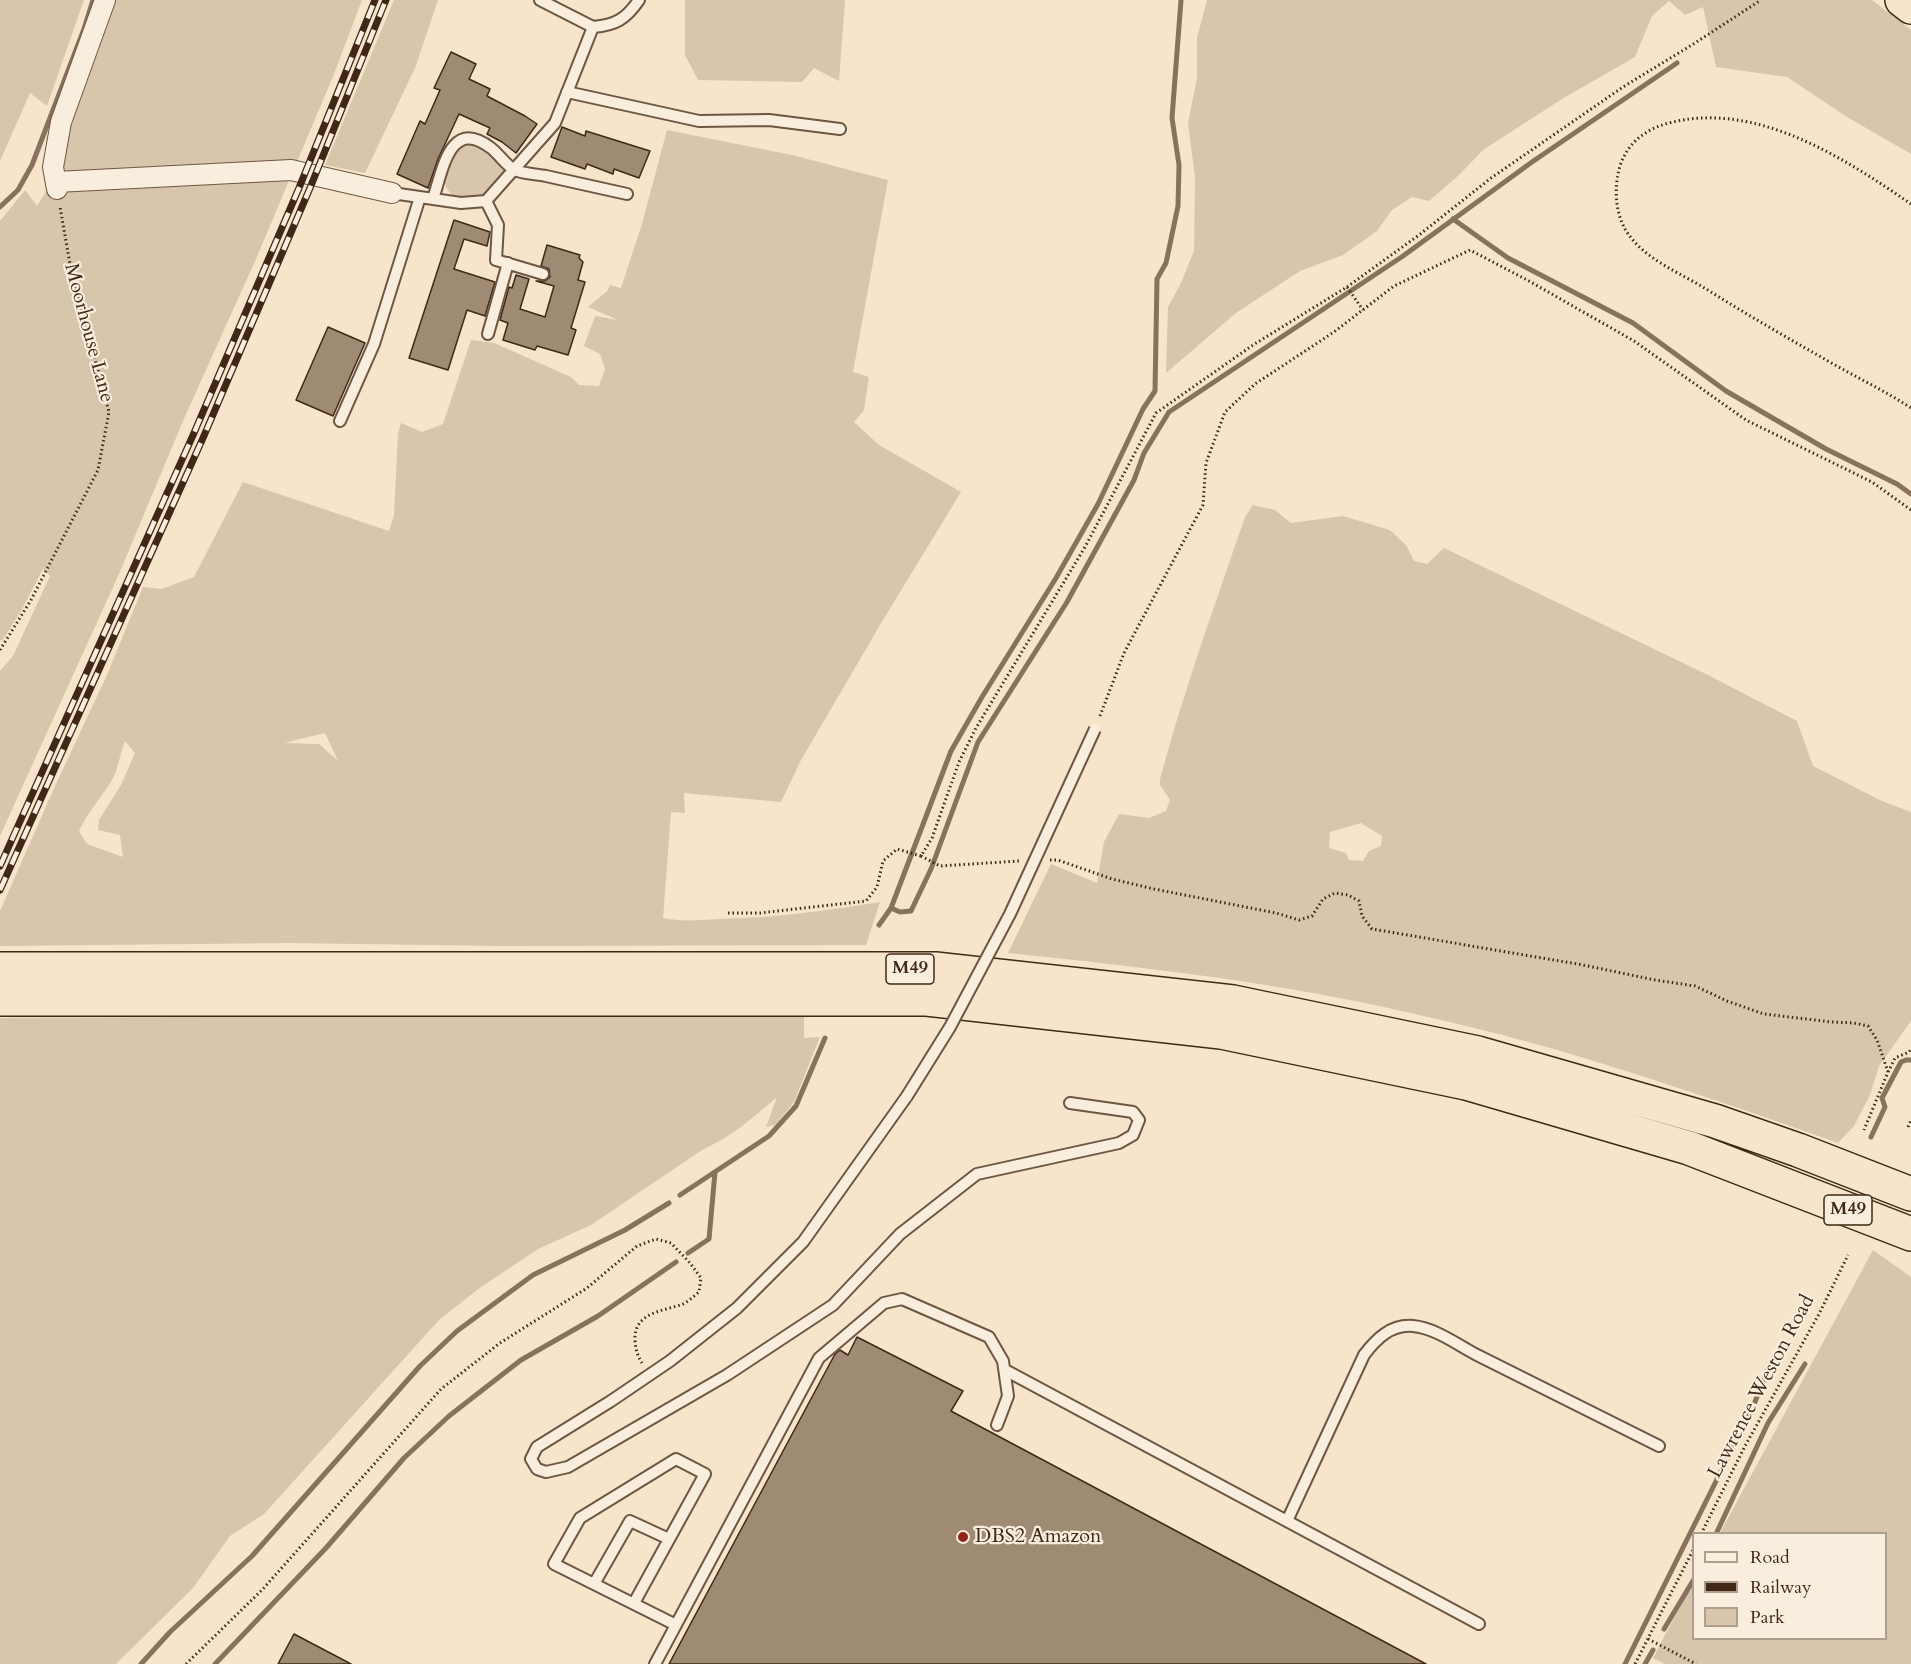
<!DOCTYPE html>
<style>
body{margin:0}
#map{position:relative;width:1911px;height:1664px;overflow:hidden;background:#f6e5cb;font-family:Cardo,serif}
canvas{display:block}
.legend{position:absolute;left:1692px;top:1532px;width:195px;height:108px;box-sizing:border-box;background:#f9eedd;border:2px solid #af9e8d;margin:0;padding:8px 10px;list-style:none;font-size:18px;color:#412716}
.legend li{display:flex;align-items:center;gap:12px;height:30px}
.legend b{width:30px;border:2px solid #af9e8d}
</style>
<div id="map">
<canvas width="1911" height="1664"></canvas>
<ul class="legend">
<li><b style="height:8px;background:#f9eedd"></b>Road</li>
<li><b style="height:8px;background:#412716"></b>Railway</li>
<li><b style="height:16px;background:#d7c5ac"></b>Park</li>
</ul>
</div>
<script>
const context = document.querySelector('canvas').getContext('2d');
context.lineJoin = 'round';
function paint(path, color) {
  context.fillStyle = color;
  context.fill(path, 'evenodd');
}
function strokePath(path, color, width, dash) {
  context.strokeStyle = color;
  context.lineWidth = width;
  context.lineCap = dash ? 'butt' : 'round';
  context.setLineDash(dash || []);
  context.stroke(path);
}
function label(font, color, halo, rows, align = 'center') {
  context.font = font + ' Cardo,serif';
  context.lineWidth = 4.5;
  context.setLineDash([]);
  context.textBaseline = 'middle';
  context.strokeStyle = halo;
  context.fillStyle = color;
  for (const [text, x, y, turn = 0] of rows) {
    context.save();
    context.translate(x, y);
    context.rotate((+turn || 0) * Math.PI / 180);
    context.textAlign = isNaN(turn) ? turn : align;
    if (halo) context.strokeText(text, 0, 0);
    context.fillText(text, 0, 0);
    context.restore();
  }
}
paint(new Path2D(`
 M0,0h84l-37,106 -17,-13 -30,68z
 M113,0h249l-28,74 -78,185 -73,162 -64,153 -119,262v-165l13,-15 37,-80 -7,-7 -22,42 -19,30 -2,-1v-419l25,-31 12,16 13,-21 32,-102z
 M394,0h44l-23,68 -50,105 -40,-8z
 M685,0h160l-6,81 -25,-13 -12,14 -104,-2 -13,-25z
 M1207,0h665l39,30v124l-64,-37 -60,-40 -71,-10 -13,-60 -18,8 -16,-14 -17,15 -17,41 -73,42 -79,51 -24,25 -30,26 -17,-4 -20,13 -15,21 -34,24 -43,16 -64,42 -70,60 2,-66 13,-24 13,-32 1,-74 -7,-54 9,-45v-40z
 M667,130l125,25 96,25 -35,192 16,5 -5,33 -10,12 25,23 82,47 -78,128 -82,140 -20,42 -97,-9 1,20 -14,-1 -8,106c18,4 37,2 55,1 55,-1 108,-8 162,-17l-14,43 -362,1 -216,-3 -288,3v-35l55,-125 52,-111 36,-88 19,2 32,-12 49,-95 146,49 5,-16 4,-81 3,-11 21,9 21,-8 28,-84 23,3 77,34 8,8 20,1 6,-17 -5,-15 -16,-8 11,-30 23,4 -30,-13 19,-16 3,-6 11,3 21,-64zM325,733l13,28 -19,-17 -35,-1zM125,741l10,12 -14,32 -22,35 -1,10 22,5 3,22 -36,-13 -8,-13c9,-20 24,-35 34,-53 6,-11 7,-26 12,-37z
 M477,143l10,5 19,22 -22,26 -18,2 -14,-3c-3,-4 -7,-8 -7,-12 -1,-9 7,-30 13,-36 5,-4 13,-3 19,-4z
 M1253,505l22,5 16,13 52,-7 47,14 16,15 8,16 13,3 17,-16 262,126 91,47 16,45 69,35 29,11v209l-32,45 -9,29 -16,31 -16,17c-84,-30 -168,-59 -254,-85 -75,-23 -152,-41 -229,-57 -115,-23 -231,-36 -347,-48l43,-89 46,19 7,-41 15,-28 30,4 17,-7 4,-11 -10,-15v-6c24,-89 55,-175 85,-262zM1361,823l21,13 -1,10 -12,5 -6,10 -14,-1 -3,-7 -17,-5 1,-16z
 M804,1014v24l16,-1 -26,65 -19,23 -9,2 11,-30c-24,21 -46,40 -75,53l-111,75 -53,24 -57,38 -42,33 -175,194 -34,22 -37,52 -77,76h-116v-646z
 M1873,1250l38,27v387h-246l-12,-6 40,-76 1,56h192v-104l-166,-1z`), '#d7c5ac');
strokePath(new Path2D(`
 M0,207l18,-17 14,-25 52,-136 9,-29
 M1453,219l55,39 125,65 93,68 100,58 71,35 14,10
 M891,908l9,4 11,-1 20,-42 47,-127 89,-140 67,-122 10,-27 25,-41 234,-156 129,-94 145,-99
 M879,925l12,-17 60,-157 31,-54 74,-119 42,-74 45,-95 12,-18 2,-112 9,-16 12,-57 1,-41 -7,-47 9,-118
 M1871,1137l14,-30 -3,-9 19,-36 5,-2h5
 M680,1195l89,-59 27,-30 29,-68
 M688,1253l21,-14 6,-67
 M1716,1534l52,-111 37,-59
 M1664,1629l30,-50
 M141,1664l29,-32 82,-76 168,-190 37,-35 76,-56 92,-45 44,-27
 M215,1664l111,-116 78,-90 45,-42 72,-56 77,-44 78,-54
 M1625,1664l128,-257 16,-41
 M1645,1664l8,-14`), '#88725d', 5);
const building = new Path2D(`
 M451,52l25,12 -7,15 21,10 -3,7 38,20 12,8 -21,29 -14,-11 -15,-8 3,-6 -31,-14 -21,45 -10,29 -31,-14 23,-53 5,3 15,-34 -6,-2z
 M562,127l23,9 1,-5 64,20 -11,27 -25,-9 -1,5 -26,-10 -2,5 -34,-12z
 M454,220l36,12 -3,14 -23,-7 -10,30 41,13 -10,34 -18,-6 -19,60 -39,-12z
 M547,245l33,10 -1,3 4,4 -5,18 7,2 -14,46 5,2 -8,25 -31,-9 -2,4 -32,-10 5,-17 -8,-3 9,-33 3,1 4,-13 13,4 -9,30 25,8 9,-31 -18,-5h9l5,-4 -1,-8 -8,-3z
 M328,327l37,16 -32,73 -37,-16z
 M857,1337l106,54 -12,20 475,253h-757l166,-310 5,-4 8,5z
 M294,1634l57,30h-73z`);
paint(building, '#9f8a74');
strokePath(building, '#412716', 1.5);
const lane = new Path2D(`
 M593,27c23,-2 33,-8 46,-27
 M567,92l132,29 70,-1 71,9
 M392,193l69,10 25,-2 69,-78 38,-96 -53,-27
 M433,199c10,-30 17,-82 58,-51 8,6 15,18 24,22 8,4 22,4 31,6 27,6 54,12 81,18
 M486,201l12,24 -2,35 47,14
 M488,334l20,-71
 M340,421l34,-77 46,-147
 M907,1096l-104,146 -66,66 -67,53 -59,40 -74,46 -6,12 6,10 9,3 22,-5 159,-92 106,-70 67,-71 77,-60 142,-31 14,-8 6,-15 -6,-8 -63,-9
 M1005,1370l474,254
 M1287,1521l77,-166c12,-16 27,-31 49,-29 23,2 46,20 66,30 60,30 120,60 180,90
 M594,1584l36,-63 39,18
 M634,1603l71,-129 -29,-15 -96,59 -26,46 122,61
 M655,1664l164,-306 65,-55 18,-4 87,38 14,24 5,35 -11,29`);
const street = new Path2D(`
 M56,182l235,-12 101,23
 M57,189l-4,-22 8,-45 44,-122`);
const highway = new Path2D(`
 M1902,0l9,7
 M0,969h935l298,33 245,51 237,68 83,29 113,44
 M0,999h927l294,33 245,51 223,65 222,86`);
strokePath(lane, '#6e5643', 14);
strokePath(street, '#6e5643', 22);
strokePath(highway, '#412716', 36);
strokePath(new Path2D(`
 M1911,204c-67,-46 -153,-102 -238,-82 -24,5 -45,19 -53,44 -7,24 -5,53 12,73 17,21 47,34 71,48 41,26 83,50 125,74 28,16 57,30 83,47
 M1347,287l72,-52 72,-57 132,-91 72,-44 66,-43
 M0,650l31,-50 67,-130 11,-58 -39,-148 -10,-57
 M1100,716l24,-63 79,-148 3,-42 19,-51 30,-28 79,-52 60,-46 76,-36 59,31 105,60 112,79 126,62 39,28
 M921,856l19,10 79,-5
 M1050,860h8l54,19 42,10 122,24 23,7 13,-4 11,-17 12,-6 13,2 11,6 3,15 10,13 211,36 72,15 40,6 32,15 37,13 68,8 22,1 14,3 9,14 11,32 -24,58
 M728,913h32l106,-12 11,-14 6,-26 14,-12 24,7 11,-18 27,-76 17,-34 109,-181 71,-134 97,-68 94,-58 16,23
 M1888,1072l7,-14 14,-6 2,-3
 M1908,1127l3,-7
 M1701,1534l44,-88 74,-132 29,-59
 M1648,1639l48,25
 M186,1664l76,-74 179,-201 59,-46 87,-55 50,-42 19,-7 15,4 19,20 11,15 -2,14c-5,4 -10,9 -16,12 -19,7 -50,8 -48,37 1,9 2,14 7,22
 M1635,1664l59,-116`), '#412716', 3, [1.5, 3]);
strokePath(lane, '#f9eedd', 10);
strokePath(street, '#f9eedd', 20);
strokePath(highway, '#f6e5cb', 33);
const rail = new Path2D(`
 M0,866l194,-433 105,-245 76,-188
 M0,890l203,-452 107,-250 76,-188`);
strokePath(rail, '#412716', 7);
strokePath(rail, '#f9eedd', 4.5, [14]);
const laneBridge = new Path2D(`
 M907,1096l43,-69 60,-113 85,-185`);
strokePath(laneBridge, '#6e5643', 14, []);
strokePath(laneBridge, '#f9eedd', 10);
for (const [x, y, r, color] of [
 [963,1537,6,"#8f2418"]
]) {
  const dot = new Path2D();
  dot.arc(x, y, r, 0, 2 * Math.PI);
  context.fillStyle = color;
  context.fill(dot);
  strokePath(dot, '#f9eedd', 2);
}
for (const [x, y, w] of [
 [910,969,48],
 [1848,1210,48]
]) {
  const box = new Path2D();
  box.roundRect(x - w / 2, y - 15, w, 30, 4.5);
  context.fillStyle = '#f9eedd';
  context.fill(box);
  strokePath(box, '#412716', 1.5);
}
label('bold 18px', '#412716', null, [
 ["M49",910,969],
 ["M49",1848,1210]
]);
label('20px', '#412716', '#f9eedd', [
 ["Moorhouse Lane",88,333,75],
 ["Lawrence Weston Road",1762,1387,-62]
]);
label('20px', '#412716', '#f9eedd', [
 ["DBS2 Amazon",975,1537]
], 'left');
</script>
